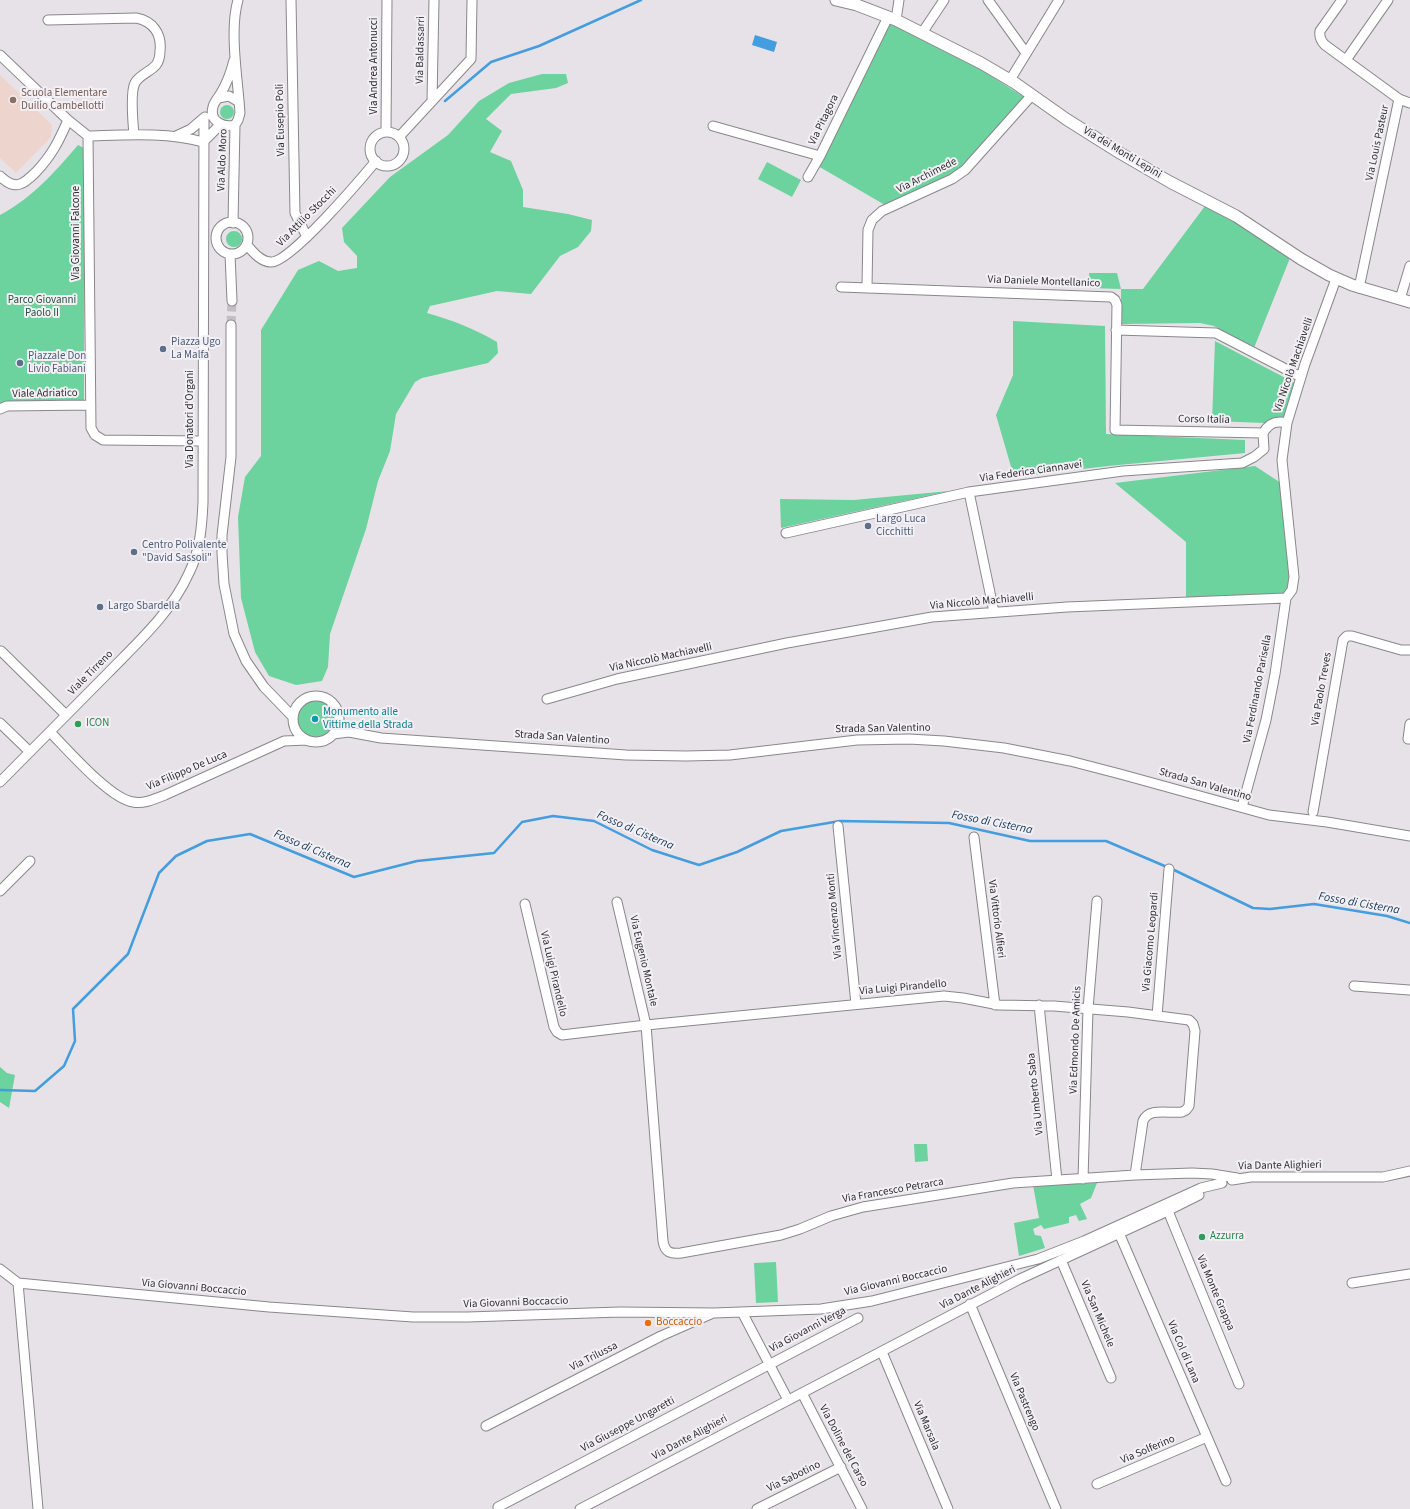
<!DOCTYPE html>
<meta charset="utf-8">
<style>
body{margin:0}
canvas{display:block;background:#e6e2e8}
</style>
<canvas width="1410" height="1509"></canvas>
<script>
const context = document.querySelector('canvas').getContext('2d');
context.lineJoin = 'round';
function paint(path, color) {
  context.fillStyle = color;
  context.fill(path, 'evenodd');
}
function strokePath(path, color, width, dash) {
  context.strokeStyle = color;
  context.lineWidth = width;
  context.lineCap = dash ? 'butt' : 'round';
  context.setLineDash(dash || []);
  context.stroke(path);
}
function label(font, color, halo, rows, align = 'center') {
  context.font = font + ' "Source Sans 3",sans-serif';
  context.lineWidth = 4;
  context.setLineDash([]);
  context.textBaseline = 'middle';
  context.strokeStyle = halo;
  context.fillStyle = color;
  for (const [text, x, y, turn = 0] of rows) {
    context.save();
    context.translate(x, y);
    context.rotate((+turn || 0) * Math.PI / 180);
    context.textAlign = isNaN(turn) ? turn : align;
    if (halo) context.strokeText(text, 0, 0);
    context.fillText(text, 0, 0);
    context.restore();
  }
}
paint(new Path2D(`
 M0,75l52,50 -1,12 -35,36 -16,-15z`), '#edd4cd');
paint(new Path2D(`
 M889,23l94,48 41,26 -6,8 -59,65 -74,35 -67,-39z
 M542,74h24l2,9 -12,5 -45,6 -25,25 16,12 -12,21 21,9 12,29v17l45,7 24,6 -1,11 -13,16 -18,9 -29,38 -34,-3 -67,15 -3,7c25,7 48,16 70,29l1,11 -10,10 -66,15 -7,4 -19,32 -6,37 -12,30 -12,48 -36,105 -2,33 -6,14 -26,4 -27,-9 -14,-24 -14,-54 -3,-81 7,-40 16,-21v-126l37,-60 21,-9 19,10 19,-3v-12l-13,-14 -2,-14 48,-51 58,-42 31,-34 30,-18z
 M220 112a7 7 0 1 1 14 0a7 7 0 1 1-14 0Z
 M78,145l6,3v252l-84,3v-188c32,-17 55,-43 78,-70z
 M767,162l34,18 -9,17 -34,-18z
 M1205,206l23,10 62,42 -36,90 -40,-22 -14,-3 -79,1v-35h22z
 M226 239a8 8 0 1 1 16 0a8 8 0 1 1-16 0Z
 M1089,273h28l4,16 -31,-1z
 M1013,321l92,5 1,108 139,6v13l-137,13 -94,11 -18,-62 17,-40z
 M1215,341l80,42 -10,34h-9l-11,6 -53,-2z
 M1255,466l29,19 10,81 -8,32 -100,4v-60l-71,-59z
 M949,491l-168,37 -1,-29 74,1z
 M296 719a19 19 0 1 1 38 0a19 19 0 1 1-38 0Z
 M0,1067l7,6 8,2 -6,33 -9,-6z
 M914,1144h13l1,17 -13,1z
 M1097,1183l-6,15 -11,6 7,15 -8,2 -3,-6 -7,2v6l-25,6 -3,-4 -8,4 2,6 6,1 4,12 -26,8 -5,-33 25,-5 -6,-33z
 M776,1262l2,40 -22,1 -2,-40z`), '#6cd29e');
paint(new Path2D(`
 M755,35l22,7 -3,10 -22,-7z`), '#439dde');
strokePath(new Path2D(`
 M445,101l46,-39 48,-16 102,-46
 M1172,869l81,39 17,1 44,-5 73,12 23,7
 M0,1090l35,1 29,-25 11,-25 -2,-32 55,-55 31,-81 17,-17 31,-15 43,-7 104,43 63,-16 77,-8 28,-31 31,-6 41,5 58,29 47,15 38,-13 44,-21 59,-10 109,2 81,18h76l61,26`), '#439dde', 2.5);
strokePath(new Path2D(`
 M231,325l1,-24`), '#c2bec3', 9, [9, 4.5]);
const minor = new Path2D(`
 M291,0l4,213 12,24
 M988,0l38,53
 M1342,0l-22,31c-1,6 1,10 5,14l74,54 -40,189
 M48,20l88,-2c17,3 26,16 24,33 0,5 -1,10 -4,14 -6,7 -17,10 -21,18 -5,9 -2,41 -1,52
 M896,20l3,-20
 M922,33l22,-33
 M0,55l68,65 20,16c38,-1 78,-4 115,6
 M234,60c-3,12 -7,23 -13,33 -2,4 -7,9 -8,14 -4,14 10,21 22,18
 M1346,60l42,-60
 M1010,80l49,-80
 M218,98l11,-2 10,6
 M1399,99l11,4
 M432,101l2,-101
 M713,126l107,30 68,-139
 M386,132l1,-132
 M370 149a17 17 0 1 1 34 0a17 17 0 1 1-34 0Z
 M88,136l3,292 4,7 8,5 100,1
 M176,136l15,-7 14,-12
 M399,137l72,-78 1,-59
 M203,142l17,-17
 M0,176c15,15 23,9 36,-4 16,-17 23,-31 32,-52
 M808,177l12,-21
 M216 238a16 16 0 1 1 32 0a16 16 0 1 1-32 0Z
 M233,223l2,-98 3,-5 2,-7c-2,-33 -11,-82 -2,-113
 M247,245c6,7 14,17 24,17 19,1 90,-83 105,-101
 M230,254l2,47
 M841,287l270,10 4,3 2,5 -2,125 148,3c6,-10 13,-13 24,-10
 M867,287l1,-57 4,-10 10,-9 70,-32 13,-9 67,-75
 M1400,299l10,-33
 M231,325v132l-9,78v18l2,31 10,50 12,27 18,26 29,30
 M1116,330l100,3 85,44
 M0,409l7,-3 83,-1
 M969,492l25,120
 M786,533l183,-41 154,-21 119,-8 12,-6 10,-8 -1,-16
 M1,651l65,64
 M293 719a23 23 0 1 1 46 0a23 23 0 1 1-46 0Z
 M547,699l70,-20 170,-36 145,-26 135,-10 219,-9 6,-8 2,-13 -12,-117 5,-37 18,-59 31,-85
 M0,723l30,29
 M1410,724l-2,15h2
 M50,732c17,17 60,67 83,70 11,2 22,-3 32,-7l119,-54 23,-1
 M333,734l16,-2 32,6 245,17 60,1 44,-1 127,-15 52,-1 35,2 60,7 66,13 50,13 149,41 58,7 83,14
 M0,782c36,-36 71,-72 107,-108 30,-31 64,-61 82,-101 11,-22 13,-47 14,-71l1,-383
 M1242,807l24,-87 9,-46 11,-76
 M1313,812l30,-172 4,-4h5l49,14h9
 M838,826l18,178
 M974,837l21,168
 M0,891l30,-30
 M617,902l29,123 17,216c2,12 8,13 18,12l100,-18 19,-6 31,-13 32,-9 150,-24 122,-8 57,-2 20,1 25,4
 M525,904l29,123 3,5 5,3 84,-10 298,-29 19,2 36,7 55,1 74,6 61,8 4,4 2,7 -6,75 -3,4 -4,2c-13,2 -33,-5 -39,9l-8,54
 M1354,986l56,4
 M1039,1005l18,175
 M1157,1016l12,-147
 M1083,1179l5,-170 9,-108
 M1232,1180l19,-3h132l27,-6
 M1168,1211l71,173
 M1119,1233l107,248
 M1061,1260l50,118
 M0,1269l18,14
 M1352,1283l58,-9
 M970,1304l86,205
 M742,1312l46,88
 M882,1352l66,157
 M802,1393l60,116
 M486,1426l175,-90 50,-22
 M1097,1484l110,-47
 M498,1507l360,-189
 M38,1509l-20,-226 251,24 144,10h55l152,-5 94,1 107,-4 51,-8 166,-42 46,-18 117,-53 21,-5
 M580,1509l440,-230 139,-64 40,-20
 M757,1509l84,-42`);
const tertiary = new Path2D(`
 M836,0l21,5 39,15 85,43 34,20 51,36 54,34 50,29 66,34 65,43 28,16 23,10 58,17`);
strokePath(minor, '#8a878c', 11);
strokePath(tertiary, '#8a878c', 13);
strokePath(minor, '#fff', 9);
strokePath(tertiary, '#fff', 11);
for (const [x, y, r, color] of [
 [13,100,4,"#8d6e63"],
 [163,349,4,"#5c6f8a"],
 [20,363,4,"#5c6f8a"],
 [868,526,4,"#5c6f8a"],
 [134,552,4,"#5c6f8a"],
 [100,607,4,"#5c6f8a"],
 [315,719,4,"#0f9aa8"],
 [78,724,4,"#2e9e5b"],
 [1202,1237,4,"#2e9e5b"],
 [648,1323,4,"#e8710a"]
]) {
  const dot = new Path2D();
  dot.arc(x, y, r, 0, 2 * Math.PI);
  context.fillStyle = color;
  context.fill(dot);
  strokePath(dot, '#f3f0f5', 1.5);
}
label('11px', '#302f31', '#f3f0f5', [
 ["Via Baldassarri",421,50,-89],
 ["Via Andrea Antonucci",375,66,-90],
 ["Via Eusepio Poli",281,120,-91],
 ["Via Pitagora",824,120,-64],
 ["Via Louis Pasteur",1378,143,-78],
 ["Via dei Monti Lepini",1122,153,31],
 ["Via Aldo Moro",223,160,-88],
 ["Via Archimede",927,176,-27],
 ["Via Attilio Stocchi",307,217,-45],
 ["Via Giovanni Falcone",77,233,-90],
 ["Via Daniele Montellanico",1044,282,2],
 ["Via Nicolò Machiavelli",1294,365,-71],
 ["Viale Adriatico",45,394,-1],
 ["Via Donatori d'Organi",191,419,-90],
 ["Corso Italia",1204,420,1],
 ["Via Federica Ciannavei",1031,472,-8],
 ["Via Niccolò Machiavelli",982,602,-5],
 ["Via Niccolò Machiavelli",661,658,-12],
 ["Viale Tirreno",91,673,-45],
 ["Via Ferdinando Parisella",1258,689,-79],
 ["Via Paolo Treves",1322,689,-80],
 ["Strada San Valentino",883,729,-1],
 ["Strada San Valentino",562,738,4],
 ["Via Filippo De Luca",187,771,-23],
 ["Strada San Valentino",1205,785,16],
 ["Via Vincenzo Monti",835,916,-95],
 ["Via Vittorio Alfieri",996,919,83],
 ["Via Giacomo Leopardi",1151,942,-85],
 ["Via Eugenio Montale",643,961,77],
 ["Via Luigi Pirandello",553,974,77],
 ["Via Luigi Pirandello",903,988,-5],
 ["Via Edmondo De Amicis",1076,1040,-88],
 ["Via Umberto Saba",1036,1094,-96],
 ["Via Dante Alighieri",1280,1166,-1],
 ["Via Francesco Petrarca",893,1191,-10],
 ["Via Giovanni Boccaccio",896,1281,-13],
 ["Via Giovanni Boccaccio",194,1288,5],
 ["Via Dante Alighieri",978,1288,-27],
 ["Via Monte Grappa",1215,1293,67],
 ["Via Giovanni Boccaccio",516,1303,-2],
 ["Via San Michele",1097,1314,67],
 ["Via Giovanni Verga",808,1330,-28],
 ["Via Col di Lana",1183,1352,67],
 ["Via Trilussa",594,1357,-27],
 ["Via Pastrengo",1024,1402,67],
 ["Via Giuseppe Ungaretti",628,1425,-28],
 ["Via Marsala",926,1426,67],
 ["Via Dante Alighieri",690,1438,-28],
 ["Via Doline del Carso",843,1446,62],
 ["Via Solferino",1148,1450,-23],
 ["Via Sabotino",794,1477,-26]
]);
label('11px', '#785e54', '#f3f0f5', [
 ["Scuola Elementare",21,94],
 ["Duilio Cambellotti",21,107]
], 'left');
label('11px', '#25523b', '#f3f0f5', [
 ["Parco Giovanni",42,301],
 ["Paolo II",42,314]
]);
label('11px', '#4e5e75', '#f3f0f5', [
 ["Piazza Ugo",171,343],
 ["La Malfa",171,356],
 ["Piazzale Don",28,357],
 ["Livio Fabiani",28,370],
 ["Largo Luca",876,520],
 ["Cicchitti",876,533],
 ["Centro Polivalente",142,546],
 ["\"David Sassoli\"",142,559],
 ["Largo Sbardella",108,607]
], 'left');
label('11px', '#0d838f', '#f3f0f5', [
 ["Monumento alle",323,713],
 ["Vittime della Strada",323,726]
], 'left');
label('11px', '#27864d', '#f3f0f5', [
 ["ICON",86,724],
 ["Azzurra",1210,1237]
], 'left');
label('11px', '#c56008', '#f3f0f5', [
 ["Boccaccio",656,1323]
], 'left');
label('italic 12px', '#163a56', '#f3f0f5', [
 ["Fosso di Cisterna",992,823,11],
 ["Fosso di Cisterna",635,831,23],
 ["Fosso di Cisterna",312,850,23],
 ["Fosso di Cisterna",1359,904,10]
]);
</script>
